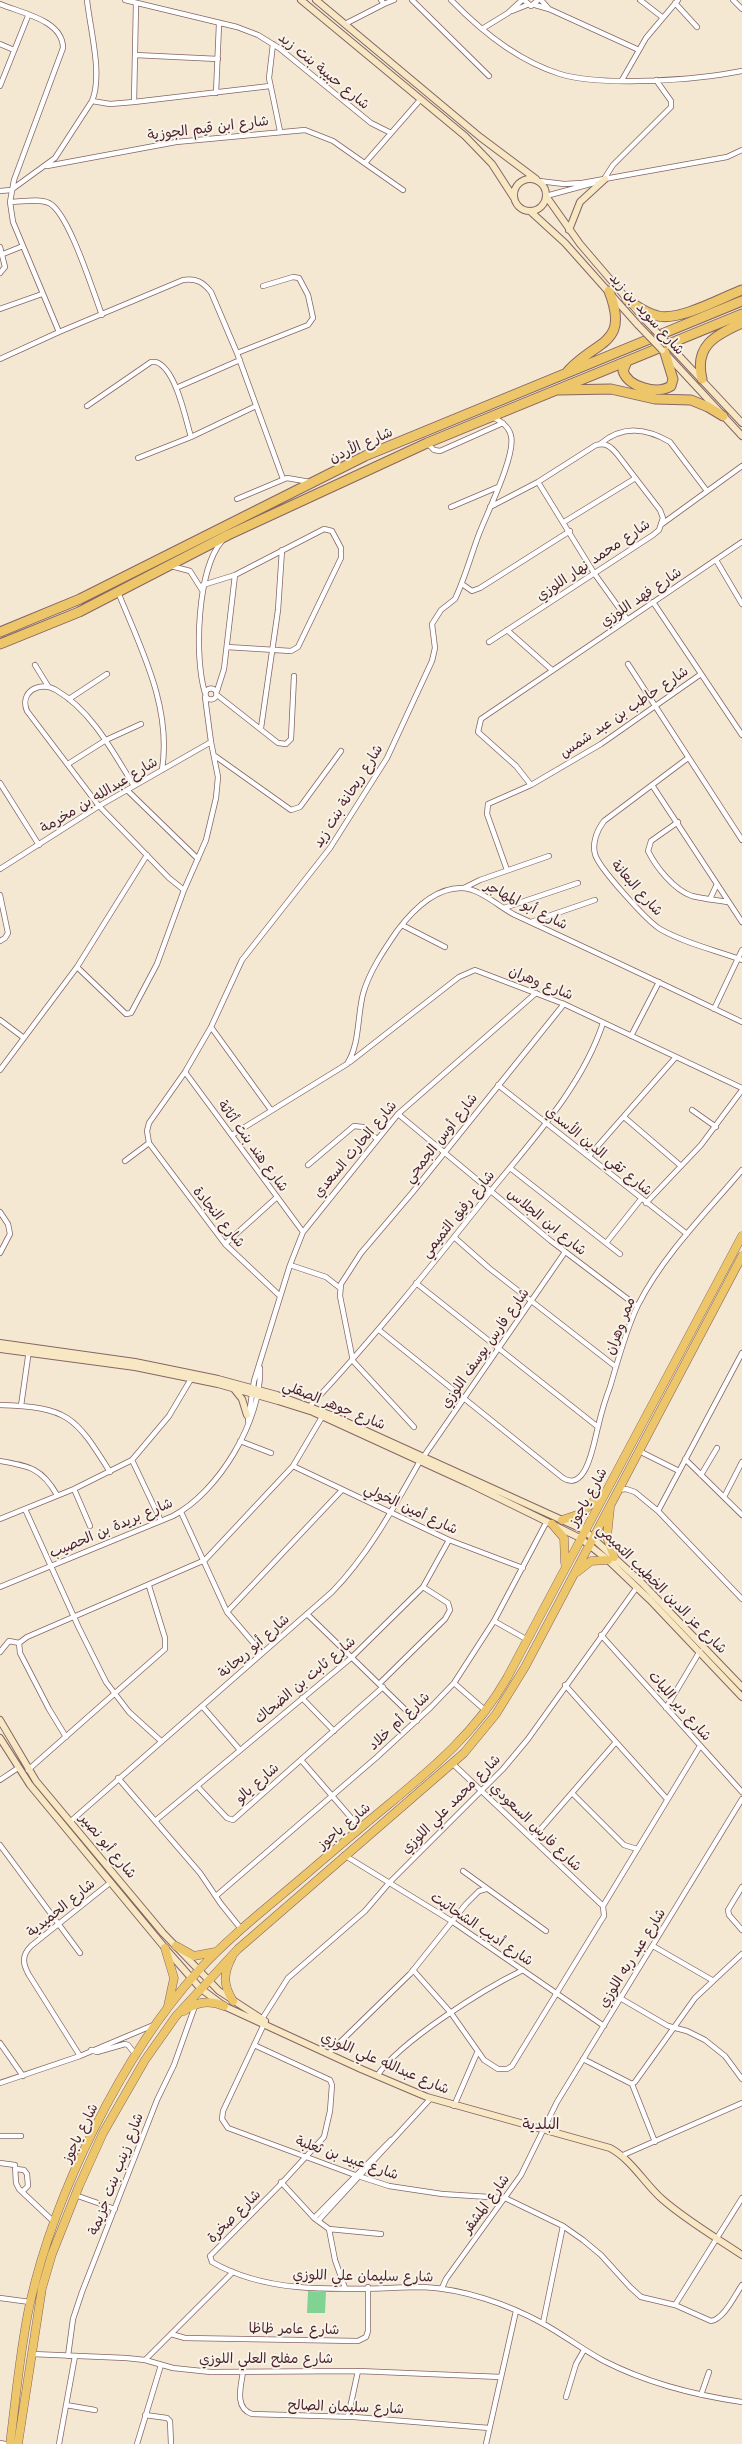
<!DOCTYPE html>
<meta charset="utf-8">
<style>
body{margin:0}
canvas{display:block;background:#f5e8d3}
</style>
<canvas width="742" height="2444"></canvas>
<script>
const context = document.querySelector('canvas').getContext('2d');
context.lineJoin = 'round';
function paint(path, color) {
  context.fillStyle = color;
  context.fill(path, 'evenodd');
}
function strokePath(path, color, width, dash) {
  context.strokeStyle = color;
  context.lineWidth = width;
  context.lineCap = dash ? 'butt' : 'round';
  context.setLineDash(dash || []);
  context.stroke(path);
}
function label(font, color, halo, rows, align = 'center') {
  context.font = font + ' Mali,"Playpen Sans Arabic",sans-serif';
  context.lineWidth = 4;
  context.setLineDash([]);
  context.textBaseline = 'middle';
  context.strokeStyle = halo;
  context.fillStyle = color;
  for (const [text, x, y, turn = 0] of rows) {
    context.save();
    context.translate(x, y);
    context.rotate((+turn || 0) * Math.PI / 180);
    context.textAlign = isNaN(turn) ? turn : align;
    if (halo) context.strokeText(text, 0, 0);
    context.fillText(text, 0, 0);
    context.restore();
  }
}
paint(new Path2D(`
 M308,2291l18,1 -1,21h-18z`), '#81d394');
const street = new Path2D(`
 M125,0l112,27 21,8 21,13 92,75 20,10
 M381,0l3,4 10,-4
 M412,0l77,76
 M451,0c30,31 67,61 109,74 43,13 138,6 182,-3
 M524,0l7,6 7,-6
 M541,0l8,9
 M640,0l22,17
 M733,0l9,9
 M675,3l22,24
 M0,4c21,9 63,16 63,44l-49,132 -4,22 3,20 46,110 -59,27
 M535,5l14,4 90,41
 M512,11l15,-6
 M345,24l39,-20
 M482,29l26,-16 14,-13
 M0,44l14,6
 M273,44l-4,34 11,53
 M135,55l83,4
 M622,80l24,-42 32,-38
 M0,86l28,-70
 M216,93l3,-69
 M92,101l18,3 24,-2 136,-16
 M134,102l2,-99
 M365,163l55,-63
 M47,166l129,-24 129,-12 28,11 70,49
 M604,179l9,-14 58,-58v-6l-15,-21
 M539,181l25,3 18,-1 145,-26 15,-7
 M0,191l11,-1 44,-32 37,-57c11,-26 -2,-72 -5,-101
 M546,196l48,-13
 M10,202c11,0 29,-4 39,1 20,10 44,89 53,112
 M0,247l5,20 -5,6
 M3,254l20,-8
 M0,309l42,-15
 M59,332l124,-52c13,-2 20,2 28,12l26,61 46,126
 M237,353l71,-28 5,-7 -5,-23 -9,-17 -6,-1 -30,9
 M176,388l64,-28
 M87,406l64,-44h5c20,7 29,55 35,75
 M427,443l7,7 6,1 63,-28
 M600,444c23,-19 46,-16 70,-2l37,49
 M138,458l53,-21 65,-31
 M538,482l56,91 33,46
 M237,499l50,-21 23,4
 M451,507l47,-20
 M564,522l70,-43
 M662,524l80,-58
 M716,560l26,44
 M171,566l19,5 12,19
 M462,584l10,7 8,-3 90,-57
 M203,585l32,-10
 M118,592c23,57 54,115 44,178
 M653,602l89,133
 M507,630l45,40
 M489,642l164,-107 6,-5 4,-12 -3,-8 -43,-56c-6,-7 -11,-12 -21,-9l-58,37 -48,25
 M628,664l114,176
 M35,665l13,21
 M205.5 694a5.5 5.5 0 1 1 11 0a5.5 5.5 0 1 1-11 0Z
 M217,691l7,-22 11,-94 89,-46 8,2 9,17v10l-43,89 -7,4 -64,-4
 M205,693c-11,-35 -8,-124 17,-152
 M217,695l61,48 8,1 5,-5 3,-63
 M69,699l38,-25
 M261,728l17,-118 4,-60
 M215,756l76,54 9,-3 41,-56
 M688,758l-84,63c-7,9 -12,22 -9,33 3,13 52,67 65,75 24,14 55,21 82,31
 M68,764l38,-24 35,-16
 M0,783l39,62
 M531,785l-15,-19 -38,-34 3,-13 261,-177
 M652,785l90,137
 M134,786c-21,-34 -42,-75 -78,-96 -16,-10 -37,2 -29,21l72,95 70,72 15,12 22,-50 10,-42 2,-21 -7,-35 -6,-45
 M127,790l71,69
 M678,822l-27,19 -3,10c8,16 26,39 44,45 12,3 24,4 36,6
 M0,869l99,-63 112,-64
 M507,870l-20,-56 1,-10 43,-19 70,-41 100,-70
 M464,888l16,-8 69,-24
 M0,895l8,38 -3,5 -5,3
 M710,899l7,-15
 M504,908l74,-25
 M531,922l64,-22
 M402,925l43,22
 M77,967l49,47 5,-1 26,-49 27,-74
 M714,1009l28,-59
 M0,1020l24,18
 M211,1027l60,83
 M631,1036l28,-54
 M350,1062l109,-85 16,-7 89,34 178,84
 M0,1070l77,-103 70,-112
 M185,1072l118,160
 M498,1085l189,149
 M692,1110l24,17
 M398,1114l153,127 86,65
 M624,1117l57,49
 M232,1135l115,-71c13,-20 10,-47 16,-70 6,-22 21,-44 34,-63 15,-20 37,-43 64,-43 19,0 38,19 54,27 76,35 152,71 227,107
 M589,1156l86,-98
 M125,1161l24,-18
 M308,1165l46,-39 9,1 14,12
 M510,1168l110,86
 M646,1203l55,-58 41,-55
 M0,1212l8,12 2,10 -10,19
 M454,1237l35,31 127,99
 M606,1243l35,-44
 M225,1244l51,-46
 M290,1265l36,12 14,11
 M416,1283l182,144
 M280,1296l-55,-52 -76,-101 -2,-12 2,-8 36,-51 26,-45 31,-67 88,-112 57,-90 45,-97 3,-13 -3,-24 9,-14 14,-11c10,-21 16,-44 24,-65 8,-21 37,-79 32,-98 -2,-10 -11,-15 -18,-19
 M379,1330l184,148c24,15 31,-37 35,-51 3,-13 7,-27 12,-40 7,-24 17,-60 28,-82 26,-51 68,-92 104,-135
 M0,1405c68,2 75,11 110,67
 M21,1406l8,-56
 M310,1406c64,-68 122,-141 180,-214 42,-52 92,-105 113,-169
 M248,1421l6,-40 36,-116 13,-33 95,-118 138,-121
 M414,1427l-61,-66 -13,-65 1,-12 20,-31 51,-60 152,-189
 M240,1441l31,12
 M639,1451l40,20
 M424,1456l141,-204
 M685,1459l57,56
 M132,1460l29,61
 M0,1461c29,5 42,7 57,34
 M293,1466l156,74 74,28
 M701,1475l16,-27
 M74,1489l16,37
 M618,1490l8,-1 9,3 23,19 84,88
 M724,1497l18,-35
 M25,1509l54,119 27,54 23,30 32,29
 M658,1511l84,-158
 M181,1512l46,100 35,41
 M0,1519l74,-30 58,-29 37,-44 22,-37
 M0,1587l173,-71c46,-24 89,-97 87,-148
 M227,1612l115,-122
 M308,1615l109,106
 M494,1621l32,18
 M601,1635l141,157
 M0,1652l9,-11 10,2
 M454,1683l32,28
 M379,1684l66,-65 5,-9 -2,-7 -25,-16
 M565,1685l102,114
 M302,1698l32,33
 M202,1706l38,44
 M666,1708l34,-57
 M66,1737l-17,-28 -29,-56 -1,-10 8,-6 178,-77 88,-94 29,-49
 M301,1760l59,68
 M453,1764l150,142
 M28,1770l137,-121v-11l-16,-52
 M118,1778l82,95 21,31 21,26
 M0,1780l18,-12
 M198,1787l29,31 6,2 150,-133
 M572,1793l52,52 13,4
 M71,1821l261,-229c37,-38 62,-85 88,-131
 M155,1821l196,-163 72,-71 26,-47
 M532,1839l84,-97
 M0,1845l80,108
 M344,1855l106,65 154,106
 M463,1871l83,60
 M742,1887l-14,23 1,5 13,15
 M216,1896l161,-139 54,-50 23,-24 40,-62 53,-100
 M653,1946l59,34
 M413,1970l38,43 33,47 14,9h9l5,-3 87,-142 5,-8 -1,-10 97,-160
 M620,1998l48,28 19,5 18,9 20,16 17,23
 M262,2019l26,-41 77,-67 24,-28 114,-114 25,-30 109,-152
 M264,2024l-41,87 -1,8 6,9 127,47 34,11 53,8 63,4 58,28 20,14 18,15 29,32 11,10 34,8 36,16c13,-2 24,-26 31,-36
 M0,2043l23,33
 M91,2050l6,2 28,-8 3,1 8,10
 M328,2054l82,-80 56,-70 13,-13 7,-2
 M80,2056l-51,-81c-6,-11 -8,-19 2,-29l80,-64
 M583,2059l49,25 3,-2 60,-84 47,-44
 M377,2076c23,-35 107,-87 146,-106
 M0,2083l80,-27 76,-32
 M632,2084l23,58
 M454,2106l23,-53
 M0,2136h21
 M621,2156l121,-53
 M0,2163l15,2 1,18 3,6 35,33
 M16,2169l8,1 3,4 1,12 -5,5
 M281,2182l33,36 15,11 52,5
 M75,2195l40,14
 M314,2218l77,-78
 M318,2221l113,-123
 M329,2229l6,31 10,28
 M210,2256l2,6c62,36 143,26 211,25 41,2 84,17 119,36 22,12 41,27 62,38 43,22 90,34 138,41
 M210,2256l69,-70 45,-49 6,-26 2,-26 -2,-5 -76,-35
 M442,2288l4,-9 75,-104 36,-73 185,-303
 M0,2298l30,4
 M675,2305l67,-107
 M543,2323l20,-97
 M171,2334l14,4 173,3 8,-4 2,-6v-44
 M32,2354l94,4 19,2 28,8 38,4 147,-1 143,6
 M68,2356l5,-37 9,-27 75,-192 17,-35 21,-59
 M145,2360l88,-88
 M243,2372c-2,14 -9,36 9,42l102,3 135,11
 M701,2395l8,-23
 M566,2397l10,-33 8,-14
 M66,2405l29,5
 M145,2415l22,3 3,3 1,23
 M348,2417l10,-46
 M0,2443l5,1
 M59,2444l16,-88
 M137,2444l24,-79
 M486,2444l30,-133`);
const secondary = new Path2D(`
 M301,0l164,136 27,28 22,34
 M316,0l164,137 56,42
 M514 195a16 16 0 1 1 32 0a16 16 0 1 1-32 0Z
 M546,196l34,48 65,76
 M530,211l35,32 73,82
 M569,230l11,-28 25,-23
 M669,345l73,78
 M667,355l75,81
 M0,1343l135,19 83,17 59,16 54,20 253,115 58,53 100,104
 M0,1349l135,18 83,17 60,17 35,11 155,71 112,55 28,22 42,40 92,97
 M234,1389l8,10 5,16
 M0,1720l36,61 127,152 56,58 46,30
 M0,1738l30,47 135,163 35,40 24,18 137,63 66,28 183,51c21,11 35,36 52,51 24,21 53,38 80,56`);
const primary = new Path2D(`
 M610,1508l-3,29 7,20
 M562,1520l18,-6 20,-19
 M552,1524l12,14 1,25
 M577,1572l14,-11 17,-1
 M176,1946l18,10 21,-4
 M165,1948l9,30 -6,28
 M232,1957c-9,17 -9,28 1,44
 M184,2011c13,-10 26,-11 40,-5
 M10,2444c6,-47 10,-95 20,-141 25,-110 92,-248 168,-332 32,-35 71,-65 106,-95 28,-24 56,-48 84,-71 46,-38 89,-74 119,-127l235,-442
 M18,2444l24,-156 10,-34 27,-68 24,-53 42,-73 31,-44 62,-67 226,-196 32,-39 29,-47 217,-411`);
const highway = new Path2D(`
 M627,300c10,6 20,14 31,16 22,5 63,-18 84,-26
 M627,361l-4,10c5,16 34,24 48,15l2,-7 -8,-26
 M568,371c29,-32 62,-26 41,-80
 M702,379c-8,-33 13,-44 40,-56
 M559,390l52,-1 44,10 36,1 17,7 15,9
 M0,632l80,-33 285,-143 377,-155
 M0,644l79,-32 149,-77 199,-92 315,-129`);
strokePath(street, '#866566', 6);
strokePath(secondary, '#866566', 8);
strokePath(primary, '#866566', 9);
strokePath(highway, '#866566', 11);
strokePath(street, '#fff', 4.5);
strokePath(secondary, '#f7e8c3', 6);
strokePath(primary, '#ecc669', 8);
strokePath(highway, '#ecc669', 9);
const secondaryBridge = new Path2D(`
 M645,320l24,25
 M638,325l24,25`);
strokePath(secondaryBridge, '#866566', 8, []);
strokePath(secondaryBridge, '#f7e8c3', 6);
label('14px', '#4a1f2b', '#f7f3e8', [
 ["شارع حبيبة بنت زيد",324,71,39],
 ["شارع ابن قيم الجوزية",208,128,-7],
 ["شارع سويد بن زيد",647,314,48],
 ["شارع الأردن",361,445,-24],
 ["شارع محمد نهار اللوزي",593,560,-34],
 ["شارع فهد اللوزي",641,597,-34],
 ["شارع حاطب بن عبد شمس",624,712,-34],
 ["شارع عبدالله بن مخرمة",99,795,-31],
 ["شارع ريحانة بنت زيد",348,796,-58],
 ["شارع البعانة",637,888,48],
 ["شارع أبو المهاجر",526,905,27],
 ["شارع وهران",541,983,22],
 ["شارع أوس الجمحي",441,1138,-52],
 ["شارع هند بنت أثاثة",253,1146,54],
 ["شارع الحارث السعدي",355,1149,-50],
 ["شارع تقي الدين الأسدي",599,1151,39],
 ["شارع رفيق التميمي",458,1214,-51],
 ["شارع النجادة",219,1217,51],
 ["شارع ابن الجلاس",547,1222,39],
 ["ممر وهران",620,1326,-69],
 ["شارع فارس يوسف اللوزي",485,1348,-55],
 ["شارع جوهر الصقلي",334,1405,22],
 ["شارع ياجوز",588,1497,-61],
 ["شارع أمين الخولي",411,1509,25],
 ["شارع بريدة بن الحصيب",111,1528,-23],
 ["شارع عز الدين الخطيب التميمي",662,1589,45],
 ["شارع أبو ريحانة",254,1646,-41],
 ["شارع ثابت بن الضحاك",305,1680,-40],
 ["شارع دير الليات",680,1706,49],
 ["شارع أم خلاد",399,1721,-43],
 ["شارع يالو",257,1783,-41],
 ["شارع محمد علي اللوزي",451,1804,-45],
 ["شارع ياجوز",344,1826,-40],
 ["شارع فارس السعودي",536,1827,44],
 ["شارع أبو نصير",108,1846,50],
 ["شارع الحميدية",61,1908,-39],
 ["شارع أديب الشحاتيت",482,1929,34],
 ["شارع عبد ربه اللوزي",632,1958,-58],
 ["شارع عبدالله علي اللوزي",385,2063,23],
 ["شارع ياجوز",80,2133,-64],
 ["شارع عبيد بن ثعلبة",347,2158,19],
 ["شارع زينب بنت خزيمة",116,2174,-69],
 ["شارع المشقر",486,2204,-54],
 ["شارع صخرة",234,2216,-45],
 ["شارع سليمان علي اللوزي",363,2276,1],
 ["شارع عامر ظاظا",294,2329,1],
 ["شارع مفلح العلي اللوزي",266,2359],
 ["شارع سليمان الصالح",346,2407,2]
]);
label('15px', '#4a1f2b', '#f7f3e8', [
 ["البلدية",541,2124]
]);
</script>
